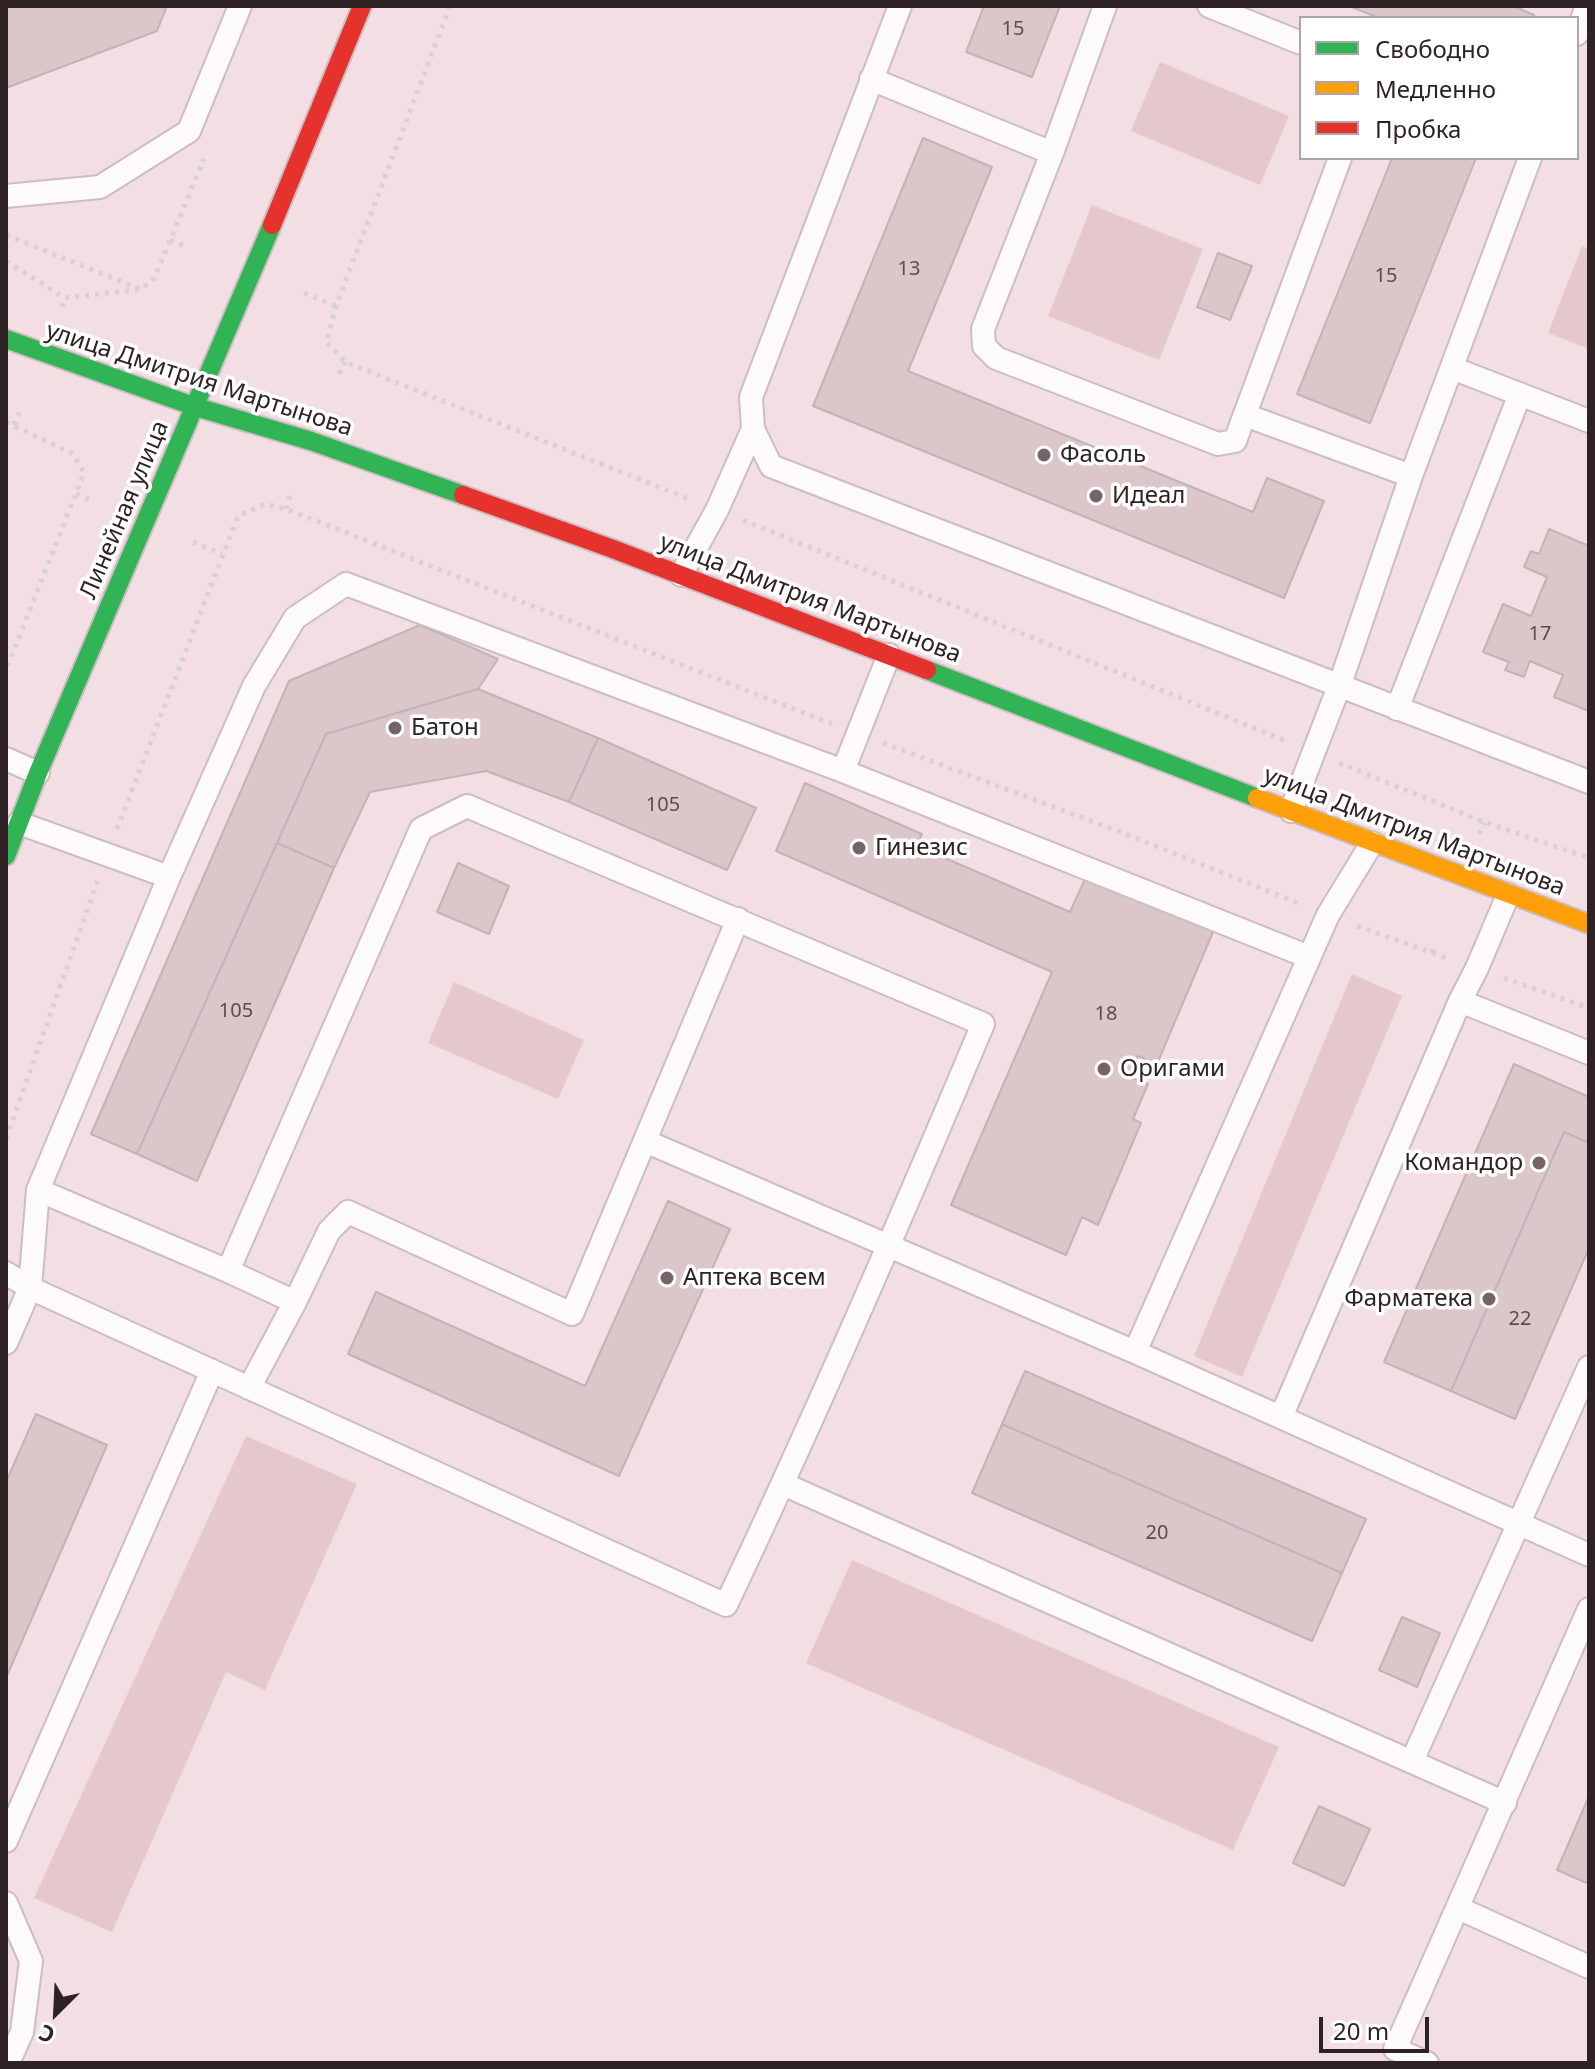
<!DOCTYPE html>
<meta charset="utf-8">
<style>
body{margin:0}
#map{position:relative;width:1595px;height:2069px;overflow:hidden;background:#f3dfe3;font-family:"Noto Sans",sans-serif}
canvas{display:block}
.frame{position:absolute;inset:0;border:8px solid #2f2224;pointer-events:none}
.legend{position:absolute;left:1299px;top:16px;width:280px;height:144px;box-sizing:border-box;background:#fff;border:2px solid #aca7a7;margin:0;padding:10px 14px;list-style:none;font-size:24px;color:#2f2224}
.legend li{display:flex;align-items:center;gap:16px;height:40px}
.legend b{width:40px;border:2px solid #aca7a7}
.north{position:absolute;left:16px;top:1973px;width:80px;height:80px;-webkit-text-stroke:6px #fff;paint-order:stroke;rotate:204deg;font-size:22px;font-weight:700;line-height:32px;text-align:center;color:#2f2224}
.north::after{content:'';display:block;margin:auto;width:28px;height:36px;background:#2f2224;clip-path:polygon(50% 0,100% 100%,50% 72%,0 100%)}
.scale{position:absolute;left:1319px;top:2017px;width:110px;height:36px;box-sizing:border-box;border:4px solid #2f2224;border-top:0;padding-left:10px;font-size:24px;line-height:28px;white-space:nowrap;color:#2f2224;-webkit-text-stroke:6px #fff;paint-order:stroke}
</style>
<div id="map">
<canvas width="1595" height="2069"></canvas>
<div class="frame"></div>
<ul class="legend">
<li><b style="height:10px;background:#30b455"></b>Свободно</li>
<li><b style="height:10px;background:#ff9f0a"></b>Медленно</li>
<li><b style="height:10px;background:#e5322d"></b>Пробка</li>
</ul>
<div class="north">С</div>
<div class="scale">20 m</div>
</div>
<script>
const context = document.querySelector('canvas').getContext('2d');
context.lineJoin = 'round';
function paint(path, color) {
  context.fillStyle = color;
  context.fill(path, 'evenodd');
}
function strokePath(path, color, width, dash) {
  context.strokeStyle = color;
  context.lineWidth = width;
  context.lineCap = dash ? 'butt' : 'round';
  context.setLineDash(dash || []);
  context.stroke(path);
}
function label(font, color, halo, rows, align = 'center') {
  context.font = font + ' "Noto Sans",sans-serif';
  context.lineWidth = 7;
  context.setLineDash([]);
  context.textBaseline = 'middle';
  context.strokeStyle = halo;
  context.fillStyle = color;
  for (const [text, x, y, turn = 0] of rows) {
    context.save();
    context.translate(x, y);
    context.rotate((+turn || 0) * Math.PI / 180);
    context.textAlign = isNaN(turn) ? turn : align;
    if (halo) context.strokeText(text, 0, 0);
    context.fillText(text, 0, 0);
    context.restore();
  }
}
paint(new Path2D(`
 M1160,62l129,54 -29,69 -129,-54z
 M1092,205l111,44 -44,111 -111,-44z
 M1582,246l7,3v100l-41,-16z
 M1352,974l50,22 -160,381 -48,-21z
 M454,982l130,58 -26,59 -130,-56z
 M246,1436l111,48 -92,206 -39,-18 -114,260 -78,-34z
 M852,1560l427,187 -46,103 -427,-187z`), '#e5c8cc');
const building = new Path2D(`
 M6,6h161l-10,25 -151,57z
 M984,6h76l-28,71 -66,-25z
 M1349,6h164l21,9 -1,3h-154z
 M923,138l69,29 -84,204 345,141 14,-34 57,23 -40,97 -471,-192z
 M1392,158h84l-106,265 -73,-29z
 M1218,253l34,13 -22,54 -33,-13z
 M1549,529l40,17v165l-35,-14 9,-22 -33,-14 -6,16 -19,-7 4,-8 -26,-10 20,-48 28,12 16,-39 -23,-10 7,-16 8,3z
 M420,625l78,34 -20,30 -152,45 -189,420 -46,-20 198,-453z
 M478,689l120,49 -29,64 -83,-31 -116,21 -36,76 -57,-25 49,-109z
 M598,738l158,70 -29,62 -158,-68z
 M805,783l117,51 -5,12 153,66 16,-35 106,46 4,-8 20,10 -59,139 -19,-8 -9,21 19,7 -15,35 8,4 -43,102 -16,-8 -16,38 -115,-50 101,-233 -276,-121z
 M277,843l57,25 -137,313 -60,-27z
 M458,863l51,23 -20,48 -52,-22z
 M1514,1064l75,33v46l-25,-11 -113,259 -67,-29z
 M1564,1132l25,11v105l-74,171 -64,-28z
 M668,1201l62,28 -111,247 -271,-122 28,-62 209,94z
 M1025,1371l341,148 -24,54 -340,-149z
 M36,1414l71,31 -101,233v-196z
 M1002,1424l340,149 -30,68 -340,-148z
 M1402,1617l38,16 -23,54 -38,-17z
 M1589,1796v88l-32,-14z
 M1319,1806l51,23 -26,57 -51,-23z`);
paint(building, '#dbc6ca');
strokePath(building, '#c2b3b6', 2);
const lane = new Path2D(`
 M900,6l-149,391 2,32 18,37 818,316
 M1105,6l-53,147 -69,176 1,17 12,12 222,86 17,-3 105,-283
 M1209,6l92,37
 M1577,34l10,-28
 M871,79l181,74
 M6,196l94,-9 89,-56 51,-125
 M1452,368l137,53
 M1245,415l166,61
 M681,575l36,-65 36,-81
 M1397,709l123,-315
 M6,759l32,14
 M843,771l46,-116
 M1291,811l49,-127 71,-208 119,-318
 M19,823l150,54 -131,313
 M169,877l85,-191 41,-68 51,-34 497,187 466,186
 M1460,1001l129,52
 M645,1141l490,211 454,203
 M6,1273l24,15 696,317c91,-192 175,-386 257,-581l-516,-218 -46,23 -193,442
 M6,1343l24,-55 8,-98 190,81 67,31
 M1135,1352l193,-437 44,-72
 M249,1388l46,-86 34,-71 19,-19 224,102 166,-395
 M1281,1417l179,-416 17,-33 31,-73
 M783,1484l722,319
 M1412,1761l177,-394
 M6,1841l206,-470
 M6,1903l25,58 -9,71 -14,31
 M1458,1908l131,59
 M1427,2063l-32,-14 194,-440`);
const fast = new Path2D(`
 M6,339l190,68 115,34 152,54
 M927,670l330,128
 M6,856l32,-83 234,-548`);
const slow = new Path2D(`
 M1257,798l332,126`);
const jam = new Path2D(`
 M272,225l90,-219
 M463,495l150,54 314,121`);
strokePath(lane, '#cdbdc0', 26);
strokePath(fast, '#cdbdc0', 22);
strokePath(slow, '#cdbdc0', 22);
strokePath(jam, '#cdbdc0', 22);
strokePath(new Path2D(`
 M450,6l-114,300 -10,36 19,20 344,137
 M6,235l134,54
 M170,240l17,7
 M6,261l59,37 76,-9 13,-10 50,-120
 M304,293l32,13
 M62,307l3,-9
 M339,374l6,-12
 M6,422l67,32 11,19 -78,197
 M14,425l7,-17
 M76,494l15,6
 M286,509l6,-19
 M743,520l543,221
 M193,542l29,12
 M883,743l240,90 180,72
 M1339,763l145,59 105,36
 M117,829l121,-313 27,-12 21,5 546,215
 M1479,834l5,-12
 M1357,926l92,33
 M1432,953l4,-9
 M1504,978l85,30
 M6,1139l92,-259`), '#d8d1d3', 5, [4, 6]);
strokePath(lane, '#fdfafb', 22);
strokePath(fast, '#30b455', 18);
strokePath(slow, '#ff9f0a', 18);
strokePath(jam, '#e5322d', 18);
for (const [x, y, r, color] of [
 [1044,455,8,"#746467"],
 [1096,496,8,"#746467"],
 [395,728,8,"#746467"],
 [859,848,8,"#746467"],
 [1104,1069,8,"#746467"],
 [1539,1163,8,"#746467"],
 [667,1278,8,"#746467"],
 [1489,1299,8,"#746467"]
]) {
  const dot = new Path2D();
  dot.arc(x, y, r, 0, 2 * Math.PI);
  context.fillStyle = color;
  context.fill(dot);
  strokePath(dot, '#fff', 3);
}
label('20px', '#5c4d4f', null, [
 ["15",1013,29],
 ["13",909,269],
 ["15",1386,276],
 ["17",1540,634],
 ["105",663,805],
 ["105",236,1011],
 ["18",1106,1014],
 ["22",1520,1319],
 ["20",1157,1533]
]);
label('24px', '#2f2224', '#fff', [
 ["улица Дмитрия Мартынова",199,380,18],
 ["Линейная улица",125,510,-67],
 ["улица Дмитрия Мартынова",810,599,21],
 ["улица Дмитрия Мартынова",1414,832,21]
]);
label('24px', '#2f2224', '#fff', [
 ["Фасоль",1060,455],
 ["Идеал",1112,496],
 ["Батон",411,728],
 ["Гинезис",875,848],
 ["Оригами",1120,1069],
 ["Командор",1523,1163,"right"],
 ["Аптека всем",683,1278],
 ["Фарматека",1473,1299,"right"]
], 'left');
</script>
